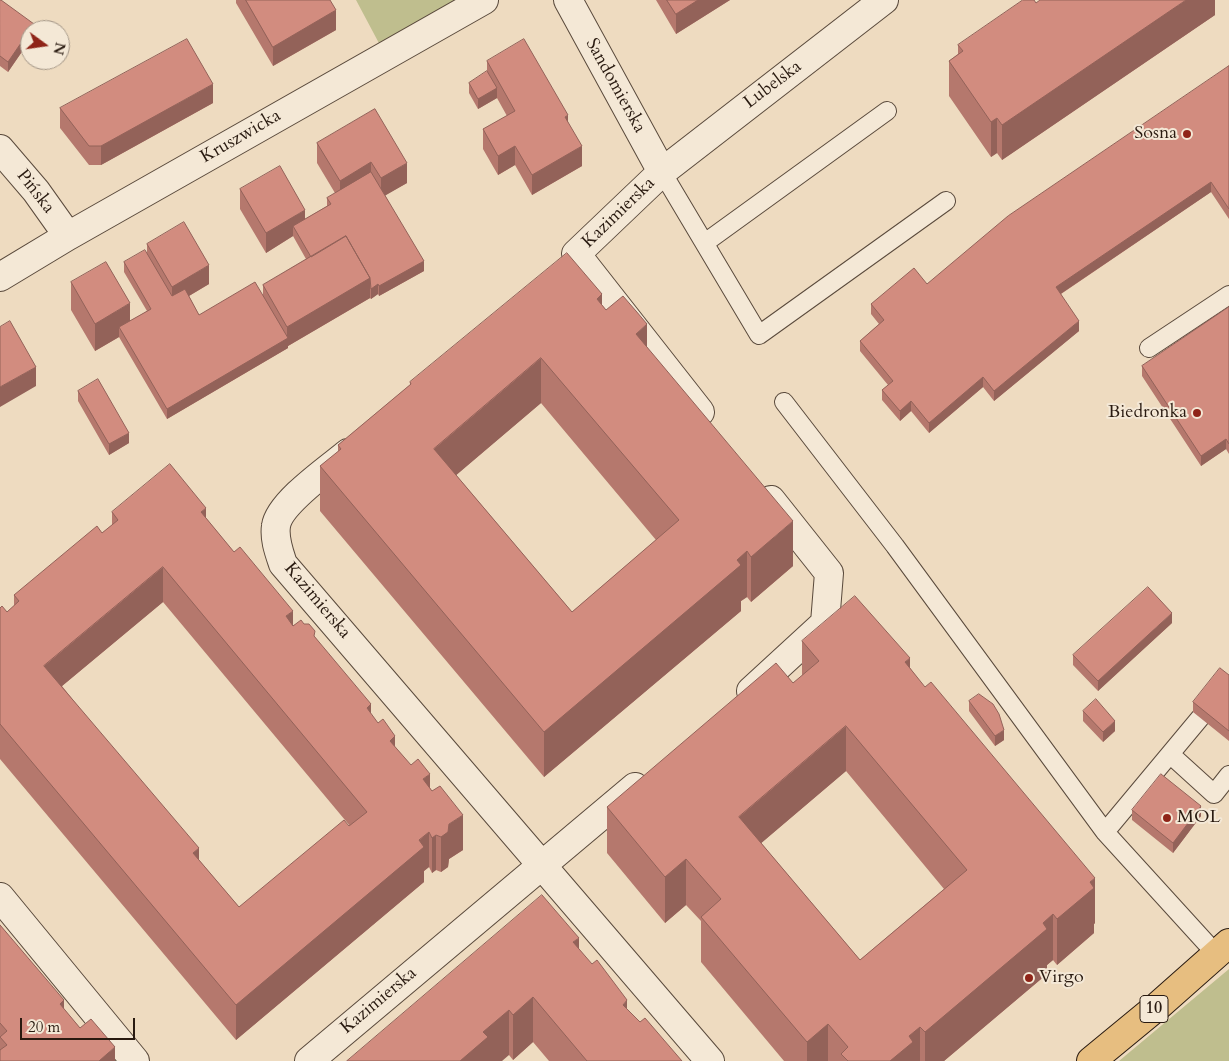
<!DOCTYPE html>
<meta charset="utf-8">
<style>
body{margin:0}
#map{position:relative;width:1229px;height:1061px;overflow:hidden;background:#eedbc0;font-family:Cardo,serif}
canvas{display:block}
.north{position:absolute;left:20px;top:20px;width:50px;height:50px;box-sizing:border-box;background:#f4e8d6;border:1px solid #a39687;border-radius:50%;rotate:104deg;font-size:14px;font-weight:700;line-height:20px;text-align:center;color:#291a10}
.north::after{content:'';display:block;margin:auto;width:18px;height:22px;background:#8f2418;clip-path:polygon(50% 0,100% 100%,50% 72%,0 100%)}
.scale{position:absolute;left:20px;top:1018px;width:115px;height:22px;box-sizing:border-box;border:2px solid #291a10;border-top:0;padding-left:6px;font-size:15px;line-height:18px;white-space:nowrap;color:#291a10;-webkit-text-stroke:4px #f4e8d6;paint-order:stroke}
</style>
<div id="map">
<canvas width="1229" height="1061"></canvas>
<div class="north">N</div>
<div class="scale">20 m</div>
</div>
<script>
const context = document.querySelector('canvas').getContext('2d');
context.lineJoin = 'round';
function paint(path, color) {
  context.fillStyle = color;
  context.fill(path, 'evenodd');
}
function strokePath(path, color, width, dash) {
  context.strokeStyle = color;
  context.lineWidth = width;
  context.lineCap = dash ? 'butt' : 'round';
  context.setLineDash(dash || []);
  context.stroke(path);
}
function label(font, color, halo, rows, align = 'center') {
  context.font = font + ' Cardo,serif';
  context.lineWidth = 4;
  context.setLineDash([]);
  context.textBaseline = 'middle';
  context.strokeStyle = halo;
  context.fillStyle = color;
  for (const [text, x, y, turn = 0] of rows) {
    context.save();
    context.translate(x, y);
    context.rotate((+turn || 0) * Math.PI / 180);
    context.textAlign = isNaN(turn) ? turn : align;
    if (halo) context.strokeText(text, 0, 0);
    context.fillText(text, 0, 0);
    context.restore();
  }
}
paint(new Path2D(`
 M356,0h109l-84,47z
 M1229,969v92h-110z`), '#bfbe8e');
const service = new Path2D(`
 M662,172l97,163 187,-134
 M706,242l181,-131
 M1149,348l80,-53
 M784,402l111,144 210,286 112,123
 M1171,755l43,39 15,-19
 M1105,832l95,-114`);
const minor = new Path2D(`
 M568,0l94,172
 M0,149l36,42 32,45
 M0,277l68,-41 416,-236
 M700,412l-124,-158 86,-82 222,-172
 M348,453c-18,15 -69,50 -72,73 -2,13 3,26 7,38l427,497
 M751,691l74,-68 4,-50 -58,-73
 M0,897l135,164
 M309,1061l326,-274`);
const primary = new Path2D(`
 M1091,1061l68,-56 70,-62`);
strokePath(service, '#5a4a3c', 20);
strokePath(minor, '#5a4a3c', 30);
strokePath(primary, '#291a10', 30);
strokePath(service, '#f4e8d6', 18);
strokePath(minor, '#f4e8d6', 28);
strokePath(primary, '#e7be80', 28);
paint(new Path2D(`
 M0,0l34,30h-4v10l-22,32 -8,-6z
 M236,0h94l6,30 -63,36 -37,-63z
 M656,0h74l-54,34z
 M1215,0v15l-213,145 -5,-7 -6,4 -42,-61v-35l9,-7v-9z
 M487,61l81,61 14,44 -50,29 -17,-30 -17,10 -15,-26v-20l24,-13 -10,-18 -19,11 -9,-16v-10l18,-11z
 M1229,66v153l-18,-27 -150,102 18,37 -85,70 -11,-14 -54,46 -18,-22 -11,10 -18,-21v-10l6,-5 -28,-34v-10l19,-17 -8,-10v-10l56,-20z
 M213,103l-112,62h-12l-29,-37v-20z
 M375,109l32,74 -22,12 39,76 -45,25 -1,-2 -7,5 -1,-1 -82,48v2l-121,71 -48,-82 -24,14 -24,-41v-28l59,39 17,-10 -23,-39v-10l23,-9v-9l62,40 -20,12 10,19 64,-20v-10l43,-26 -13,-23 -27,17 -26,-44v-20l65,30 22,-13v-8l8,-5 -18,-30v-20z
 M602,305l4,5 41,37 146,219 -42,36 -4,-5 -6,4v10l-197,166 -224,-266v-45l18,-14v-7l72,-60v-3zM541,403l115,137 -84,72 -116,-137z
 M1229,307v147l-3,-5 -25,17 -59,-90v-10z
 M78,391l51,52 -20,12 -31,-54z
 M112,512l94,6 87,107 11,-1 11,13 80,110 35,41 33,62 -14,9 -1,8 -7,5 -5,-2 -4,3 -3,-6 -5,4v11l-188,158 -236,-281v-151l7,4 7,-6v-11l88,-62 10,-8zM163,602l187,224 -111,81 -40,-47 -137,-174z
 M1172,623l-74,68 -25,-26v-10z
 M802,641l108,27 185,255 -1,1v9l-37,32 -4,-5 -6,5v9l-103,87h-160l-83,-99v-41l-15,-16 -21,18 -58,-70v-46l186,-124 9,-7zM846,771l98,118 -84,71 -99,-117z
 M1229,675v66l-36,-29v-10z
 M969,701l35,39 -9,6 -26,-35z
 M1083,711l32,20 -12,11 -20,-21z
 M1132,810l69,6 -28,37 -41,-33z
 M0,925l64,84 16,19 35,33h-115z
 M579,949l48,60 13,13 42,39h-133l-16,-19 -20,18 -4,-5 -162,6z`), '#b5786d');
paint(new Path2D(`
 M698,0h32l-54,34v-20z
 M1186,0h29v15l-213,145v-35z
 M336,10v20l-63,36v-19z
 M34,24v6h-4z
 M30,30v10l-22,32v-10z
 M213,84v19l-112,62v-19z
 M497,88v10l-19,11v-10z
 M568,115v19l-3,-17z
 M997,118v35l-6,4v-35z
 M515,146v19l-17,10v-19z
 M582,146v20l-50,29v-20z
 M371,162v20l-31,19v-20z
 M407,163v20l-26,15v-20z
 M1211,182v10l-155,105v-10z
 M305,210v19l-12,-3v10l-27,17v-20z
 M424,261v10l-45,25v-10z
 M209,265v19l-37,22v-19z
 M370,278v20l-82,48v2l-121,71v-10l120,-71v-11z
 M378,284v10l-7,5v-10z
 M602,294v46l-5,-41z
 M130,303v28l-11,-4v10l-24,14v-27z
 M1079,321v10l-85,70v-10z
 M647,324v46l-11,-36z
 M541,358v45l-107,91v-45z
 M36,367v19l-36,21v-20z
 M983,377v10l-54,46v-10z
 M911,401v10l-11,10v-10z
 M129,433v10l-20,12v-11z
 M1226,439v10l-25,17v-10z
 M206,508v35l-5,-31z
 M793,521v45l-42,36v-45z
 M747,551v46l-6,4v10l-197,166v-45z
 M163,567v35l-119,99v-35z
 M293,611v35l-7,-30z
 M1172,613v10l-74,68v-10z
 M910,658v45l-5,-41z
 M371,704v35l-4,-31z
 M1115,721v10l-12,11v-10z
 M846,726v45l-107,91v-45z
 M1004,730v10l-9,6v-10z
 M395,736v35l-5,-30z
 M430,774v35l-7,-30z
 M1201,806v10l-28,37v-10z
 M463,815v35l-14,9 -1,8 -7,5v-35l8,-13z
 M429,832v35l-5,4v11l-188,158v-35z
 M436,835v35l-4,3v-35z
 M199,848v35l-6,-30z
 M686,859v46l-21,18v-46z
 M1095,878v45l-1,1v9l-37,32v-46l33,-37z
 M1053,914v46l-6,5v9l-103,87h-19v-29z
 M579,938v45l-6,-41z
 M533,997v45l-20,18v-45z
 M64,1000v46l-4,-42z
 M627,1000v45l-4,-40z
 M509,1010v45l-7,6h-42l23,-29z
 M828,1024v37h-21v-19z
 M920,1027v34h-30l19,-25z
 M115,1047v14h-16z`), '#936259');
const building = new Path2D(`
 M0,0h1l33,24 -26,38 -8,-6z
 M246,0h84l6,10 -63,37z
 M667,0h31l-22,14z
 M1023,0h11l2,3 4,-3h146l-184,125 -5,-7 -6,4 -42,-61 14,-10 -5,-6z
 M187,39l26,45 -112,62h-12l-29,-38z
 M524,39l44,76 -3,2 17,29 -50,29 -17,-29 -17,10 -15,-27 32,-18 -28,-50z
 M1229,66v143l-18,-27 -155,105 23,34 -85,70 -11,-14 -54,46 -18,-22 -11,10 -18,-21 11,-9 -33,-40 24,-21 -13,-16 43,-36 13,16 81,-68z
 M487,71l10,17 -19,11 -9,-16z
 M375,109l32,54 -26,15 -10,-16 -31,19 -23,-38z
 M280,166l25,44 -39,23 -26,-44z
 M371,172l53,89 -45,25 -1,-2 -7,5 -1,-11 -24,-42 -35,21 -18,-31 38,-22 -4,-6z
 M184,222l25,43 -37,22 -25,-43z
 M346,236l24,42 -83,49 -24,-42z
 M145,250l27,46 13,-7 14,26 56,-33 33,56 -121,71 -48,-82 32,-18 -27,-47z
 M567,253l35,41 -5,5 9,11 17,-14 13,15 11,13 -11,10 157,187 -42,36 -4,-6 -10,9 4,5 -197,167 -224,-266 21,-17 -3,-4 73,-61 -1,-2zM541,358l138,162 -107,92 -138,-163z
 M106,262l24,41 -35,21 -24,-42z
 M1229,307v137l-3,-5 -25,17 -59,-90z
 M10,321l26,46 -36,20v-60z
 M98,379l31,54 -20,11 -31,-53z
 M170,464l36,44 -5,4 33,40 6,-5 53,64 -7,5 7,10 8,-6 3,4h5l6,7 -1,5 57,68 -4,4 11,15 5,-4 12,17 -5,5 21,24 7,-6 12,15 -7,5 9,12 8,-5 23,29 -14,9 -1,8 -7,5 -5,-2 -4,3 -3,-6 -10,8 5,7 -188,158 -236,-281v-116l2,-2 5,6 12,-11 -5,-6 83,-69 5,7 16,-13 -6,-8zM163,567l204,245 -18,14 -5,-6 -105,87 -46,-54 6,-5 -155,-182z
 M1148,587l24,26 -74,68 -25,-26z
 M855,596l55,62 -5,4 20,25 6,-5 164,196 -5,4 4,6 -37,31 -4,-5 -10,9 4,6 -122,103 -5,-5 -11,9 4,6 -23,19h-42l-7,-7 7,-7 -20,-23 -21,18 -106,-125 20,-18 -35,-40 -21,18 -58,-70 169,-144 17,20 26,-22 -17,-20zM846,726l121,144 -107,90 -121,-143z
 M1220,668l9,7v56l-36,-29z
 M979,694l14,10 6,10 5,16 -9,6 -26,-35z
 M1096,699l19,22 -12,11 -20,-21z
 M1161,774l40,32 -28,37 -41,-33z
 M542,895l37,43 -6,4 19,22 5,-4 30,40 -4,5 17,17 5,-4 37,43h-95l-54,-64 -20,18 -4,-5 -26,22 5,5 -28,24h-113z
 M0,925l64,75 -4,4 20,24 11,-9 24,28 -16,14h-99v-11l7,-5 -7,-8 7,-6 -7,-8z`);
paint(building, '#d28c7f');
strokePath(building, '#936259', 1);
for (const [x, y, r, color] of [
 [1187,134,5,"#8f2418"],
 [1197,413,5,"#8f2418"],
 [1167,818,5,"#8f2418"],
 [1029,978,5,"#8f2418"]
]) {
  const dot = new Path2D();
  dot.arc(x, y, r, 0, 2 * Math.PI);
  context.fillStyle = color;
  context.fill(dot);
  strokePath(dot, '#f4e8d6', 2);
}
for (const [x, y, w] of [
 [1154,1009,28]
]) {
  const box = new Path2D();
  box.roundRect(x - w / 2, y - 13.5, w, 27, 4);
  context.fillStyle = '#f4e8d6';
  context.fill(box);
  strokePath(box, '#291a10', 1);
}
label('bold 16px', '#291a10', null, [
 ["10",1154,1009]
]);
label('18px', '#291a10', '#f4e8d6', [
 ["Lubelska",773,85,-37],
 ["Sandomierska",615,86,61],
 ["Kruszwicka",241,137,-30],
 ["Pińska",35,192,52],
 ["Kazimierska",619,213,-44],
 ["Kazimierska",317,601,50],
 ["Kazimierska",379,1001,-40]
]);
label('18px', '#291a10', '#f4e8d6', [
 ["Sosna",1177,134],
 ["Biedronka",1187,413],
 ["MOL",1177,818,"left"],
 ["Virgo",1039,978,"left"]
], 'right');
</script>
